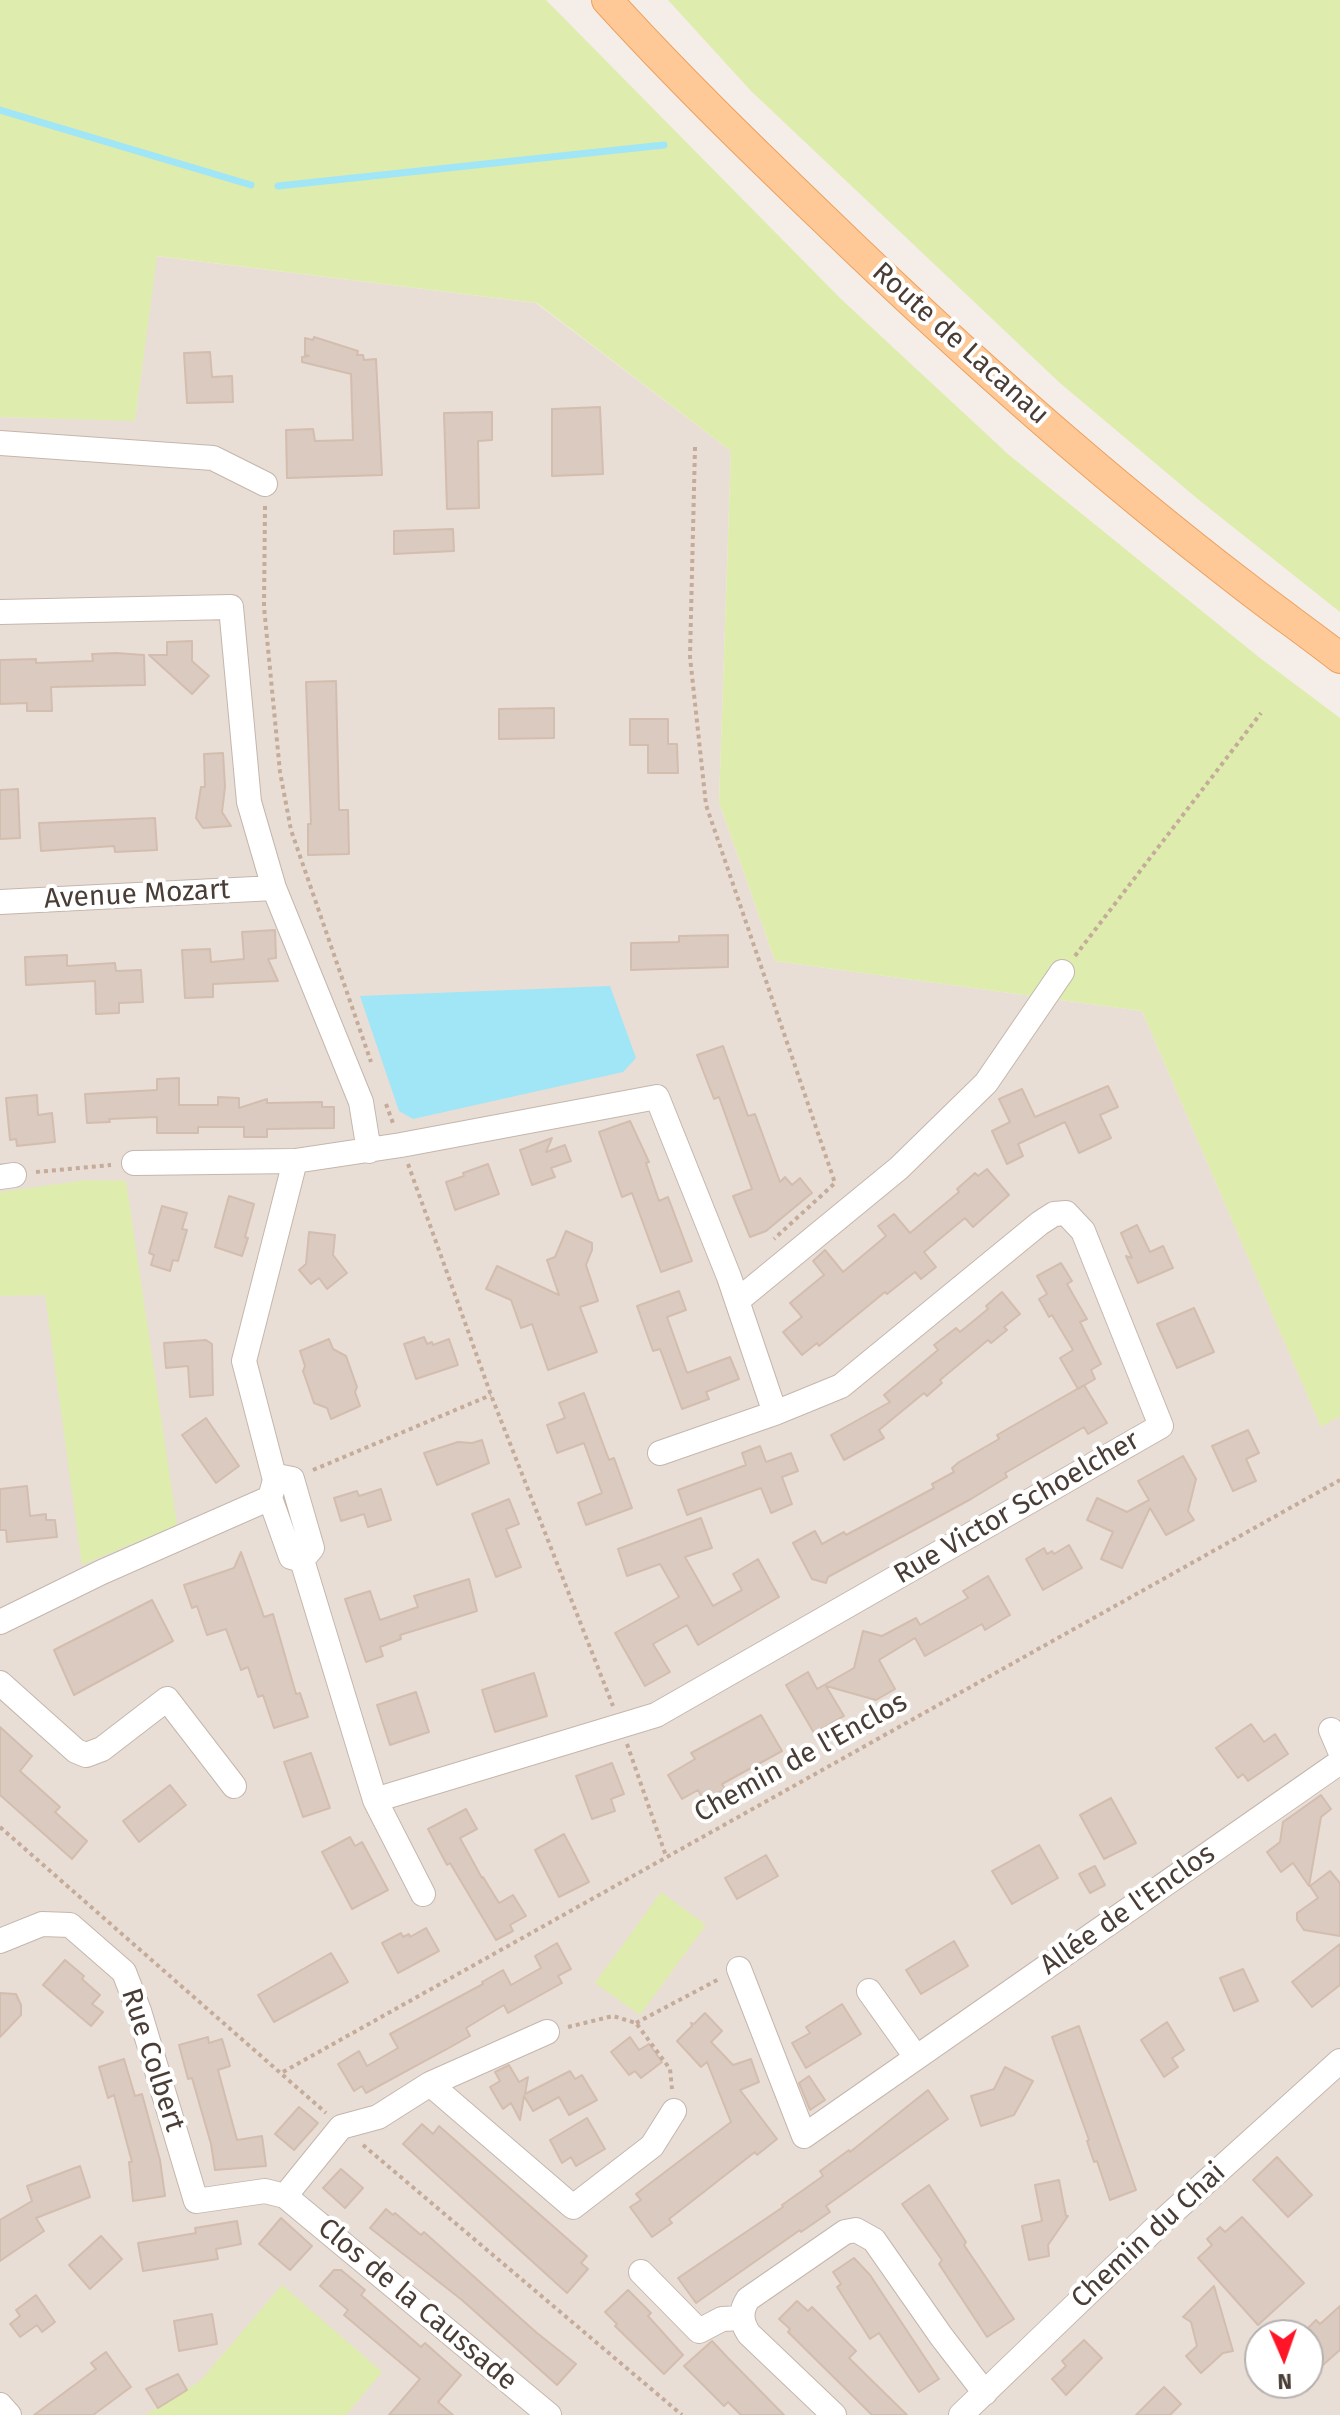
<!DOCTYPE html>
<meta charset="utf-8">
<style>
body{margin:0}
#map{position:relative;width:1340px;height:2415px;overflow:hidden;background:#f5eee8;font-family:"Fira Sans",sans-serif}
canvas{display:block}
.north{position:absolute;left:1244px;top:2319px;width:80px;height:80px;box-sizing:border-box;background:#fff;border:2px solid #b6b1af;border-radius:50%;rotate:178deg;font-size:22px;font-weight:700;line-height:32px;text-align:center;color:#493d36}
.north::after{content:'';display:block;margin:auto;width:28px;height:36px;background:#ff1527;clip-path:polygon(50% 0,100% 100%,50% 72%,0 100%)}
</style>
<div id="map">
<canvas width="1340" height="2415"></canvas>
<div class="north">N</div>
</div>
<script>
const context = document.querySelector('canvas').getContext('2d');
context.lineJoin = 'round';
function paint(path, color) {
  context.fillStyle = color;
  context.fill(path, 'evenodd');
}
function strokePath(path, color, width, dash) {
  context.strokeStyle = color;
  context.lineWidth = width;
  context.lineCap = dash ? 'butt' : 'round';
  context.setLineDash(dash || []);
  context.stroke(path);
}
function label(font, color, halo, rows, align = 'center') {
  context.font = font + ' "Fira Sans",sans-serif';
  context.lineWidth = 8;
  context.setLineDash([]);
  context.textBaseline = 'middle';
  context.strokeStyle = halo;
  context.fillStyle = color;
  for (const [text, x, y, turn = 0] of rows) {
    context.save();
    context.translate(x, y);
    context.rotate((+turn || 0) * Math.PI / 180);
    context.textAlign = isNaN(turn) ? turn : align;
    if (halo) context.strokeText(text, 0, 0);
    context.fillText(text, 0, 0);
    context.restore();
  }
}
paint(new Path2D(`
 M156,256l380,47 195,148 -12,351 56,159 367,50 179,415 19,-10v999h-1340v-1998l135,3zM1260,2335h48v48h-48z`), '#e9ded5');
paint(new Path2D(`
 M0,0h546l295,299 168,156 251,203 80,60v698l-19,11 -179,-416 -367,-50 -56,-159 12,-351 -194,-148 -380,-47 -22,165 -135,-4z
 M668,0h672v612l-141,-112 -139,-117 -309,-292z
 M87,1180l39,1 51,344 -95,40 -37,-270 -45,1v-104z
 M661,1892l45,33 -66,90 -45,-32z
 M282,2285l100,87 -36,43h-201l55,-34z`), '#deecae');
paint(new Path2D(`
 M610,986l26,72 -13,14 -210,47 -14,-8 -39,-115z`), '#a0e6f6');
strokePath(new Path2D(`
 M0,110l251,75
 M278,186l386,-41`), '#a0e6f6', 7);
const building = new Path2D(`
 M314,337l44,14 -1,4h6l1,5 12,-1 6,116 -95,3 -1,-48 27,-1 2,12 38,-1 -2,-66 -49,-12v-5l7,-1 -4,-1v-17l8,2z
 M210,352l2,25 20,-1 1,26 -46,1 -3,-50z
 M600,407l3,67 -51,2v-67z
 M492,412v28l-14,1 1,67 -32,1 -3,-96z
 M453,529l1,22 -60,3v-23z
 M192,641v20l17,15 -17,18 -43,-39h18v-13z
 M116,653l28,2 1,30 -94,2 1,24h-25v-8l-27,1v-44l36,-1v4l57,-2 -1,-7z
 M336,681l3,129h9l1,44 -41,1v-31h3l-5,-142z
 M554,708v30l-55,1v-30z
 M630,719h38v25h9l1,29h-30v-28h-18z
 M223,753l2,34 -3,25 9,14 -28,2 -7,-10 5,-31h4l-1,-33z
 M18,789l2,49 -20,1v-49z
 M155,818l2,32 -42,2 -1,-6 -73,5 -2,-28z
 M275,930l1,28 -8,1 10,22 -65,3v13l-28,1 -3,-48 28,-1 1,13 33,-3 -2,-27z
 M728,935v32l-97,3v-27l48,-1v-6z
 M67,955v11l48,-3 1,8 25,-1 2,32 -24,1v10l-23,1 -1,-33 -69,4 -1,-28z
 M723,1046l25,70 7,-2 25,68 5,-5 7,8 8,-7 12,15 -46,38 -16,6 -17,-41 19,-7 -33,-92 -5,2 -17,-44z
 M179,1078v27h39v-8l21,1v10l28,-9v4l55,-1v5h12v21l-67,1v8h-23v-10h-46v6h-41v-16l-48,2 1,3 -23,1 -2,-29 72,-4v-11z
 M1108,1086l10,21 -18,8 11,23 -32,15 -14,-31 -47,22 5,12 -16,8 -15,-33 18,-9 -11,-23 23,-10 13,28z
 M37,1095l1,20 14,-2 3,29 -38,4 -1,-7 -6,1 -4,-42z
 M630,1121l19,41 -3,1 13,38 9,-4 24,64 -31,11 -29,-79 -10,4 -23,-65z
 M552,1138l-6,14 19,-7 6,16 -20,7 4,9 -23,8 -12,-35z
 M488,1164l11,30 -44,16 -9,-28 18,-6 -1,-3z
 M987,1169l22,26 -36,32 -8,-9 -41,34 12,15 -15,12 -6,-7 -28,22 -2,-2 -66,54 -2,-3 -15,12 -19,-23 19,-15 -12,-14 34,-28 -11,-14 12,-11 18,22 43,-36 -8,-10 16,-12 16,19 49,-41 -2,-3 18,-16 3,3z
 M229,1196l25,8 -9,33 3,1 -6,18 -27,-9z
 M162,1206l25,7 -5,16 5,1 -9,31 -5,-1 -3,11 -19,-6 3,-10 -5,-2z
 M1137,1225l13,27 13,-6 10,22 -35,15 -12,-27 6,2 -11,-25z
 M566,1231l26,12v7l-6,15 12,36 -18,6 17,45 -49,18 -16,-46 -11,4 -10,-28 -25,-11 11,-23 62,29 -12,-35 8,-3z
 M309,1232l26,3 -2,20 14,18 -20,16 -8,-11 -8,6 -12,-14 7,-6z
 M1061,1263l11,18 -5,3 20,35 -7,3 21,42 -10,6 4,9 -17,10 -18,-31 13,-8 -21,-35 -3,2 -10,-18 8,-5 -10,-18z
 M679,1291l7,19 -19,7 20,56 43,-16 9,22 -33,13 3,7 -27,10 -22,-60 -7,2 -16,-45z
 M1002,1292l18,22 -16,13 3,3 -16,13 -3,-3 -48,40 2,3 -15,13 -3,-3 -45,37 5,8 -40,22 -13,-25 59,-33 -6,-7 54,-45 -4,-5 22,-17 4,4 28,-23 -2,-3z
 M1194,1308l20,44 -37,16 -20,-44z
 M424,1337l3,7 5,-2 1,3 16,-6 9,26 -42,14 -12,-35z
 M329,1339l4,10 13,7 11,31 -2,5 5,14 -29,13 -4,-11 -13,-5 -11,-32 2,-5 -5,-15z
 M206,1340l6,4 1,51 -23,2 -2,-31 -22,2 -2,-25z
 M1084,1385l23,38 -19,11 -4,-7 -17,10 -62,36 2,4 -36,22 -143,78 -2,6 -14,-4 -19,-36 22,-12 7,13 22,-12 2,3 88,-47 -2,-4 22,-12 -2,-4 7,-6 40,-23 -2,-4z
 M584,1393l25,67 5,-2 18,50 -46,17 -8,-22 24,-10 -18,-50 -27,10 -10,-28 18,-7 -6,-15z
 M206,1418l33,48 -23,17 -34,-48z
 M1248,1430l11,23 -13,6 10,22 -23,10 -21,-45z
 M482,1440l7,23 -52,22 -13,-32 34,-11 14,1z
 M760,1446l6,16 25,-9 7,18 -16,6 10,27 -21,9 -10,-25 -74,27 -9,-25 68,-25 -4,-12z
 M1183,1456l13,23 -8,32 6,9 -28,15 -16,-27 -28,60 -21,-9 12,-27 -26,-12 10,-22 30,14 22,-12 -11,-19z
 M27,1486l3,30 16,-2v6h9l2,17 -50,5 -1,-12h-6v-41z
 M381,1489l10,31 -23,7 -4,-13 -23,7 -7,-23 23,-7 2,5z
 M509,1499l10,25 -13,5 15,38 -25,10 -24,-63z
 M701,1518l11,30 -27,9 28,49 29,-16 -9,-16 25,-15 21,38 -81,48 -11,-20 -34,19 17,28 -25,14 -30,-53 64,-36 -19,-33 -33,12 -9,-27z
 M1069,1545l13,23 -39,22 -17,-31 18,-11 3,6 5,-3 2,3z
 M241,1552l23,65 9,-3 23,80 4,-1 8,24 -34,11 -11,-33 -5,2 -10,-30 -7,3 -15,-41 -19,6 -10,-29 -5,2 -8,-23 50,-17z
 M988,1576l22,39 -25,15 -3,-6 -57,32 -10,-18 -36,22 16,29 -19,11 -50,-14 18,30 -30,17 -28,-48 22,-13 9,17 37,-21 9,-37 19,5 34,-18 4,7 48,-27 -5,-7z
 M469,1579l8,32 -77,24 1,4 -21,8 3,9 -17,6 -21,-63 25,-8 10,29 38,-13 -4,-11z
 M152,1600l21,41 -99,54 -20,-45z
 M534,1673l13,43 -52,16 -13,-42z
 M416,1692l13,40 -39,13 -13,-40z
 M761,1715l21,36 -60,33 3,5 -21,12 -6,-11 -16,9 -14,-24 27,-16 -4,-6z
 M1251,1724l13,18 11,-8 13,20 -40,27 -5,-7 -5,4 -22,-30z
 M0,1727l32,29 -12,15 40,36 -5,5 32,29 -15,18 -72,-64z
 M311,1753l19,55 -27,9 -19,-55z
 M612,1763l12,31 -13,5 4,12 -23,8 -16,-43z
 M170,1785l16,20 -47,37 -16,-21z
 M1321,1795l10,14 -10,8 -12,69 -16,-23 -12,9 -14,-20 13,-10 3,-20z
 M1111,1798l25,45 -32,16 -24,-44z
 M466,1809l11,20 -17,9 22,40 1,-1 16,26 14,-8 13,21 -16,9 3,6 -17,9 -46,-77 -3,2 -19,-36z
 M564,1834l25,48 -30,15 -24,-47z
 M350,1837l5,9 7,-4 26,48 -36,19 -30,-57z
 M1039,1845l19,33 -46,26 -20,-33z
 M766,1855l12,21 -41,23 -12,-21z
 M1095,1866l10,19 -15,8 -11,-19z
 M1330,1871l10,12v53l-36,-6 -7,-10v-7l21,-15 -8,-12z
 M426,1928l13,23 -41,22 -16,-30 19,-10 2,4 6,-3 1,3z
 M954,1941l14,25 -47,28 -15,-24z
 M557,1943l14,26 -13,7 4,7 -54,30 -4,-8 -38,23 4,8 -23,13 -81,44 -4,-7 -8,5 -16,-27 21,-13 8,15 31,-18 -8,-14 93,-50 -1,-2 21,-12 8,15 30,-17 -6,-12z
 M1340,1944v41l-28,22 -20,-25z
 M331,1953l17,29 -74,40 -16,-27z
 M65,1960l19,16 -2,3 18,16 -8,9 11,8 -12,14 -48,-41z
 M1243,1969l15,32 -24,10 -14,-33z
 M0,1993l16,1 5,11v10l-21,22z
 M842,2004l19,30 -55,34 -14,-25 18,-10 -4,-6z
 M705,2013l17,18 -11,11 22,23 18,-6 8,23 -19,8 37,49 -20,16 -2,-3 -50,39 -36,28 3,4 -20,14 -22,-30 11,-7 -5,-6 95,-72 -24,-60 -6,5 -24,-26 15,-15 -1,-3 3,1z
 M1167,2022l17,28 -12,8 6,9 -14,10 -23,-37z
 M1079,2026l57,164 -26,10 -13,-39 -3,1 -7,-21 2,-1 -37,-103z
 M208,2037l1,6 13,-4 8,27 -12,4 19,70 25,-4 4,30 -51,4 -4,-26 -19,-66 -4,1 -9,-34z
 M630,2037l9,13 10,-6 13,18 -21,16 -6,-7 -6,4 -18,-23z
 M124,2059l11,37 7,-2 18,66 5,36 -32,5 -4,-39h3l-18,-67 -6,3 -9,-31z
 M509,2065l10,17 9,-5 -3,17 45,-23 5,8 7,-4 15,25 -28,15 -10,-18 -26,14 -9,-15 -4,24 -9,-17 -8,6 -13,-22 10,-6 -5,-9z
 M1005,2067l28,14 -19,34 -33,11 -10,-30 23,-7z
 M809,2076l16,24 -15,10 -11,-27z
 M928,2090l20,29 -122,87 4,6 -29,20 -1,-2 -104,73 -18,-25 105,-71 -1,-2 41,-29 -3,-5 29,-21 1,2z
 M299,2107l19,16 -24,27 -19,-16z
 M587,2118l18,31 -29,17 -5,-9 -9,6 -12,-23z
 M422,2124l11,10 6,-8 148,130 -6,7 7,6 -21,24 -164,-149z
 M1277,2157l35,38 -24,22 -35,-37z
 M80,2166l10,31 -54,21 8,13 -44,30v-41l32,-19 -5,-15z
 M341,2169l22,19 -18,20 -22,-20z
 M1059,2180l7,36h2l-20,29 1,11 -20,4 -7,-34 20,-5 -7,-36z
 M929,2185l37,57 -2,3 50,74 -27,18 -48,-73 3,-4 -40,-56z
 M386,2209l7,6 2,-2 26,22 3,-3 113,101 39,31 -19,21 -95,-85 -92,-72z
 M1242,2217l62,66 -46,42 -60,-67 14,-13 -5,-6 13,-12 5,5z
 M281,2218l31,28 -22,24 -31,-26z
 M237,2221l4,23 -25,5 2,10 -75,12 -5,-28 58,-10 -1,-5z
 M101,2236l21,23 -32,30 -21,-24z
 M854,2258l16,17 69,104 -20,13 -40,-59 -9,6 -33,-52 4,-3 -8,-12z
 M334,2270h7l24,20 -4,5 60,52 4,-4 36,32 -23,27 15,13h-64l31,-36 -76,-64 4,-5 -28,-24z
 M1214,2286l19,65 -10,2 -22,20 -15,-17 11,-10 -6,-24 -8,-5z
 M628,2290l23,23 -3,3 35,39 -19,19 -49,-48 2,-2 -12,-12z
 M36,2295l19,27 -13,10 -5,-7 -17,12 -10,-13 10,-8 -4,-6z
 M797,2301l11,10 4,-4 44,44 -7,7 58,57h-35l-84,-83 2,-3 -11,-10z
 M1340,2306v44l-32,28v-43l-5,-2 13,-13 4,4z
 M212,2314l5,30 -38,7 -5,-30z
 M1084,2340l18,18 -36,37 -14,-16 14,-13 -4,-5z
 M712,2341l15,16 57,58h-43l-13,-13 -4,4 -40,-40z
 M106,2352l25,35 -38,28h-59l62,-46 -5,-6z
 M178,2374l9,16 -29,18 -12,-19z
 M1164,2387l17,17 -11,11h-34z`);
paint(building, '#dbcabf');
strokePath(building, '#d3bdaf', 2);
const minor = new Path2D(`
 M0,443l213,15 52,26
 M0,612l231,-5 18,195 25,86 87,214 8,49
 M0,902l274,-14
 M134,1163l161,-2 106,-16 256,-48 72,180 46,136 66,-27 199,-163 14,-9 12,-1 17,18 78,195 -505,289 -281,85
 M0,1177l14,-2
 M737,1301l162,-133 87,-85 76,-111
 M660,1453l115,-40
 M275,1480l7,-3 10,2 20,69 -10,12
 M270,1498l21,59 11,3 73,240 48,94
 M270,1498l5,-18 -31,-119 51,-200
 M0,1622l102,-50 168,-74
 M0,1683l76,68 10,4 16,-6 65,-50 67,87
 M1331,1730l9,21
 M0,1941l42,-17 28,1 54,47 15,39 57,190 69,-10 20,5 264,219
 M739,1969l65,167 536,-374
 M869,1991l47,66
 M430,2084l117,-52
 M285,2196l56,-69 37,-10 52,-33 143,123 79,-61 22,-35
 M641,2272l58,59 23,-12 20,-1
 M0,2405l9,10
 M834,2415l-85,-81c-8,-12 -9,-23 -1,-35l97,-67 11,-2 18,10 67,96 44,57
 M961,2415l204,-196 175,-158`);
const major = new Path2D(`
 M607,0c69,76 143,148 217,219 133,129 272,253 419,366 32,25 65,48 97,73`);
strokePath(minor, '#c4b6ac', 26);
strokePath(major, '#eca15e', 32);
strokePath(new Path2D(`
 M695,447l-5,210 16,148 129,378 -61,56
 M265,506l-1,101 16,165 11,58 80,232
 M1075,956l186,-243
 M386,1104l8,22
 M408,1164l83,231 122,311
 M36,1172l75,-7
 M313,1470l178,-75
 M627,1744l39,112
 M0,1827l326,286
 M636,2023l83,-44
 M568,2027l45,-11 23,7 34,46 2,20
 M283,2072l1057,-592
 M363,2145l319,270`), '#c4ab9a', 4, [4, 4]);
strokePath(minor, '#fff', 24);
strokePath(major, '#ffc997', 30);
label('28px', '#493d36', '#fff', [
 ["Route de Lacanau",960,344,42],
 ["Avenue Mozart",137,895,-3],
 ["Rue Victor Schoelcher",1017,1508,-30],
 ["Chemin de l'Enclos",801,1758,-29],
 ["Allée de l'Enclos",1128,1910,-35],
 ["Rue Colbert",152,2060,72],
 ["Chemin du Chai",1149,2236,-43],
 ["Clos de la Caussade",417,2305,40]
]);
</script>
